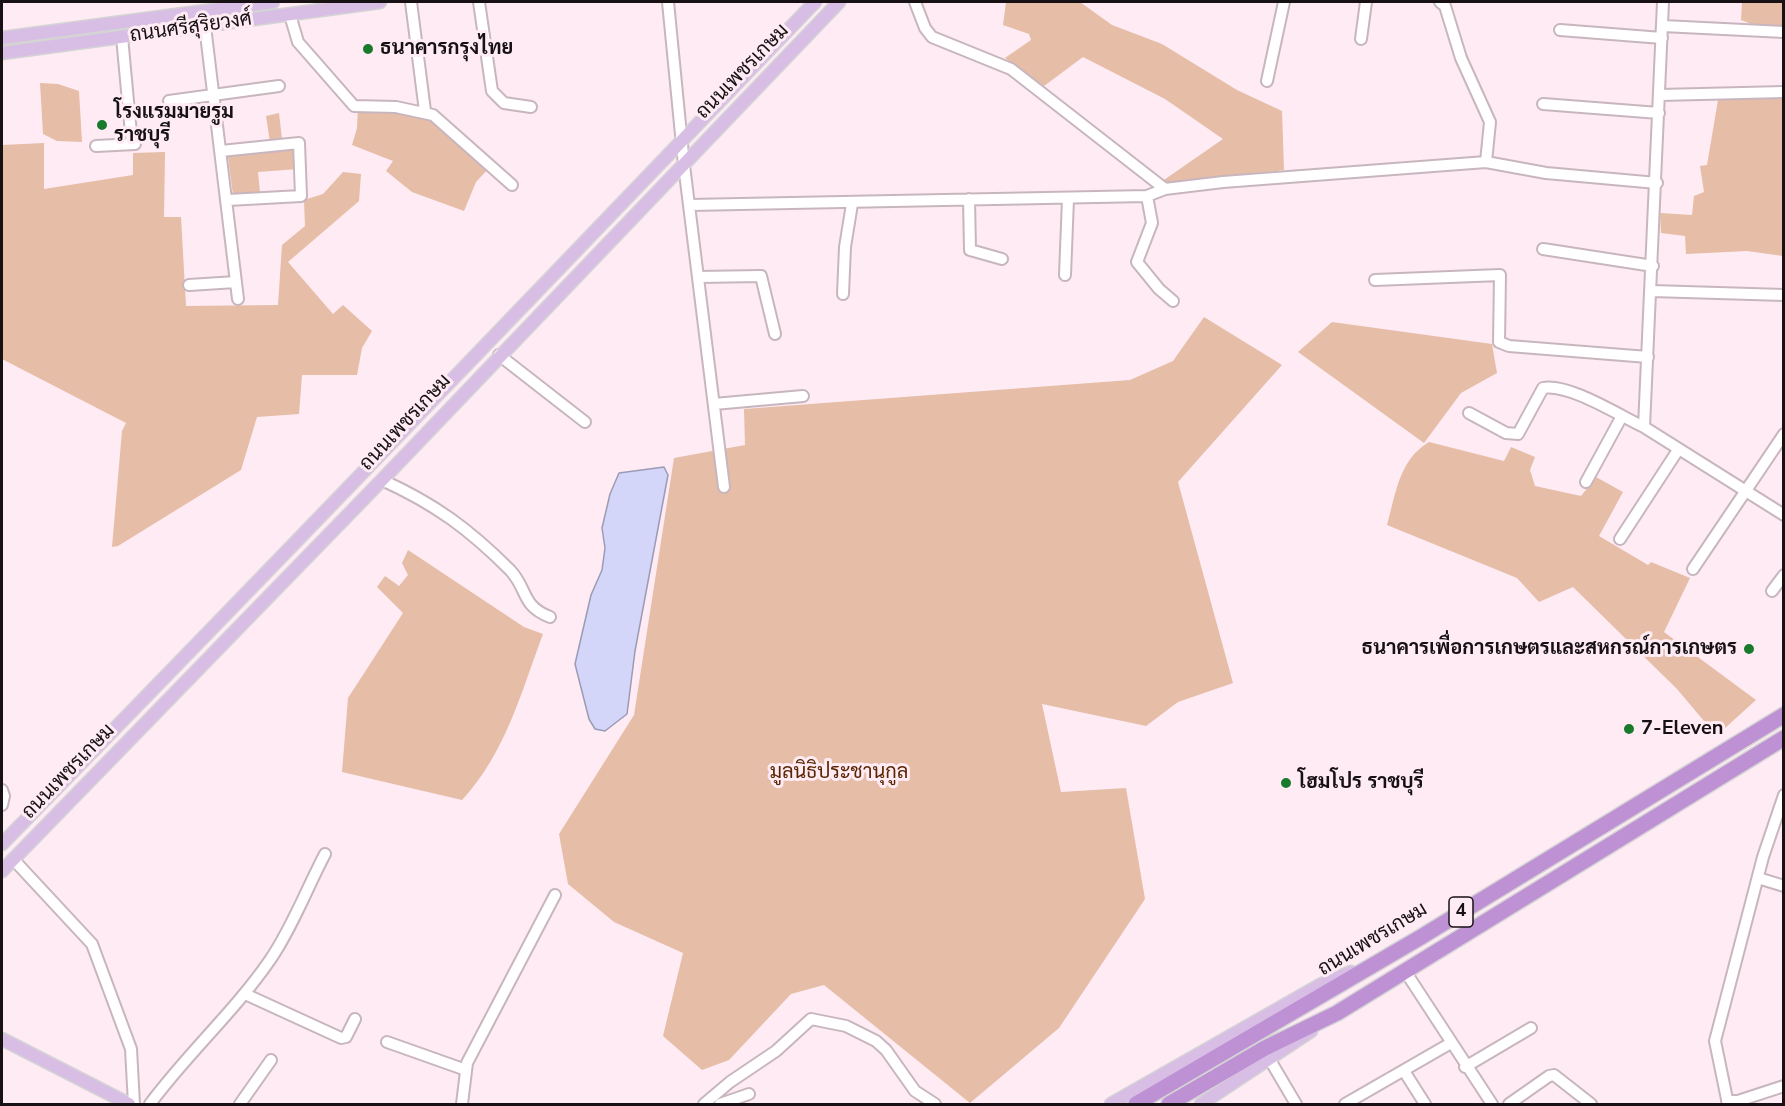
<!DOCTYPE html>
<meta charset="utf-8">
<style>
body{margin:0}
#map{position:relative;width:1785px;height:1106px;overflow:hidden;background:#feebf4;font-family:"Nunito Sans",sans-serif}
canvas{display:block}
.frame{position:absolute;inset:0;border:3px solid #171114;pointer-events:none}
</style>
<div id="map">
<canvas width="1785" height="1106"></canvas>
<div class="frame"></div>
</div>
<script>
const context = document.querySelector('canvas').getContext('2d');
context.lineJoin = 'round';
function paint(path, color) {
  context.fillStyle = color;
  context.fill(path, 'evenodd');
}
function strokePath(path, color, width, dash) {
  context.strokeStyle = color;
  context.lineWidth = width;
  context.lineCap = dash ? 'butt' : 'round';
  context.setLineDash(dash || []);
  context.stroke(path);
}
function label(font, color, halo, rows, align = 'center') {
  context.font = font + ' "Nunito Sans",Sarabun,sans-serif';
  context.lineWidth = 6;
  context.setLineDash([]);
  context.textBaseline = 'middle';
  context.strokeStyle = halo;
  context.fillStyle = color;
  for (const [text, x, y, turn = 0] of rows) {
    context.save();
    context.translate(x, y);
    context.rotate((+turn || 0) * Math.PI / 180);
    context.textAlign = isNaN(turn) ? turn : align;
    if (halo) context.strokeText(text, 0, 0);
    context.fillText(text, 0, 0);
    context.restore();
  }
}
paint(new Path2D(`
 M1006,2h74l32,23 50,19 75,46 45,21 2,59 -117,16 -6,-4 62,-43 -58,-40 -82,-42 -39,29 -39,-28 26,-18 -2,-6 -26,-9z
 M1742,2h41v26l-24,-1 -18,-7z
 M40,83l18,1 21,7 3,51 -25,-1 -14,-7z
 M1783,97v159l-36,-5 -61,3 -1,-18 -24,-3 -1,-20 32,2 2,-19 10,-4 -4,-26 7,-1 11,-65z
 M358,107l67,4 65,56 -14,15 -12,29 -52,-19 -26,-21 7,-10 -41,-16 5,-17z
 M279,113l3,26 -12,3 -4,-26z
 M44,143v46l89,-14v-22l32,-1 -1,65h17l5,89 92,-1 4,-60 23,-19 -1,-26 19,-6 20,-22 18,2 -2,27 -71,61 45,52 10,-9 29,26 -10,17 -5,27h-55l-3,39 -42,3 -16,53 -123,76 -6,1 10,-116 4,-8 -124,-64v-214z
 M296,147l2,22 -40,3 2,20 -27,3 -5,-38z
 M1204,317l78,48 -104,117 55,201 -55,19 -32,24 -104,-22 19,88 65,-4 19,111 -86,129 -89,75 -146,-118 -33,9 -62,66 -27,10 -39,-34 20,-83 -69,-31 -46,-38 -9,-50 75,-119 40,-257 71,-13 -1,-36 386,-29 43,-19z
 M1332,322l160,22 5,29 -36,20 -37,50 -126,-91z
 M1429,442l75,19 7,-14 24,10 -5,13 5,16 46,10 15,-19 27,15 -24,44 49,29 3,-3 39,16 -26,54 92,68 -32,29 -20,-8 -27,-32 -104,-102 -34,15 -22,-24 -130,-53c9,-32 12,-65 42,-83z
 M408,550l116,77 19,7c-22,59 -38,120 -81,166l-120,-28 6,-74 55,-85 -26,-26 8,-11 14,10 9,-11 -6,-12z`), '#e6bda7');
const water = new Path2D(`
 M664,467l4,8 -33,176 -8,63 -22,17 -10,-2 -6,-10 -14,-55 16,-69 11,-25 3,-22 -3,-20 8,-34 9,-21z`);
paint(water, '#d3d6f8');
strokePath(water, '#9b9bb4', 1.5);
const minor = new Path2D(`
 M411,2l14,109
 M479,2l13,89 12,12 27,4
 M668,2l16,163 40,322
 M915,2l10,26 7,9 79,32 154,120
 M1440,2l5,4 16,52 29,64 -4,40
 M1663,2l-19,425 140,88
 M290,15l8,27 56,64 42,1 37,8 79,70
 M205,26l33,273
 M1663,26l121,6
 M1560,30l102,8
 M122,37l10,107
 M1361,39l5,-37
 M1267,81l17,-79
 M1660,95l124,-3
 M169,101l110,-15
 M1543,104l116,9
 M96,146l39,-2
 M221,151l78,-8 2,53 -73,4
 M1147,196l5,27 -15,39 22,27 14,12
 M969,199l1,51 32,9
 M690,205l457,-9 18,-7 58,-7 263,-20 60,11 111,10
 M1543,249l110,17
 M1065,275l3,-76
 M698,277l63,-1 14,58
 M1375,280l125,-5 -1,67 10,4 139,11
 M189,285l47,-3
 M1652,291l132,4
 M843,294l2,-47 7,-43
 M499,355l86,67
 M714,404l89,-8
 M1469,413l37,20 12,1 25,-46c26,-5 77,28 101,39
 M382,480c53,24 87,49 128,90 18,19 11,36 40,47
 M1586,482l36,-66
 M1620,539l58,-89
 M1693,569l91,-135
 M1772,591l12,-16
 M2,790l2,6 -2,9
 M13,859l79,85 39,105 3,55
 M1758,878l26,8
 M1405,971l87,133
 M245,994l96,44 5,-1 9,-18
 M387,1042l79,28
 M1270,1060l26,44
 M1465,1067l66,-39
 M1404,1071l21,33
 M1727,1101h11l46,-15
 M150,1104c37,-50 84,-92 120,-144 22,-32 37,-72 55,-106
 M240,1104l31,-44
 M462,1104l5,-41 88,-168
 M704,1104l26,-22 46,-31 35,-32 35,7 30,15 10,9 29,41 20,13
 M720,1104l29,-10
 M1345,1104l106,-61
 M1509,1104l40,-28 5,-1 37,29
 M1728,1104l-13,-63 48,-184 21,-62`);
const major = new Path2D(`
 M2,38l271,-36
 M2,53l378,-51
 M2,844c273,-278 543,-561 813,-842
 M2,871l380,-391 457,-478
 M2,1039l127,65
 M1111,1104l209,-119 31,-13
 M1201,1104l110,-73`);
const highway = new Path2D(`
 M1136,1104l285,-167 363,-222
 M1169,1104l96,-56 72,-35 447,-275`);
strokePath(minor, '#c8b6bf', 14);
strokePath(major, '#d5d4d5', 15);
strokePath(highway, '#d5d4d5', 18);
strokePath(minor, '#fff', 10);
strokePath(major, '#d8bde5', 12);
strokePath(highway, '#be91d4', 15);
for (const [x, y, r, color] of [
 [368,49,6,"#1a7a2c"],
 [102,125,6,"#1a7a2c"],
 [1749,649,6,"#1a7a2c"],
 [1629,729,6,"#1a7a2c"],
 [1286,783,6,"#1a7a2c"]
]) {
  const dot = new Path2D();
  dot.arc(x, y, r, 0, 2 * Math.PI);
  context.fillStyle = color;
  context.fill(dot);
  strokePath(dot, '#feebf4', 2);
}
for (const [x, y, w] of [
 [1461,912,24]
]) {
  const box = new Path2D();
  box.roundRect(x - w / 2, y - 15, w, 30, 4.5);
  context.fillStyle = '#feebf4';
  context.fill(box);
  strokePath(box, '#171114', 1.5);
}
label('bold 18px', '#171114', null, [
 ["4",1461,912]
]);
label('20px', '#171114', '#feebf4', [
 ["ถนนศรีสุริยวงศ์",191,28,-8],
 ["ถนนเพชรเกษม",743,72,-46],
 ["ถนนเพชรเกษม",406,423,-47],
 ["ถนนเพชรเกษม",69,772,-46],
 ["ถนนเพชรเกษม",1373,940,-31]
]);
label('bold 20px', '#171114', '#feebf4', [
 ["ธนาคารกรุงไทย",380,49],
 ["โรงแรมมายรูม",114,113],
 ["ราชบุรี",114,136],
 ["ธนาคารเพื่อการเกษตรและสหกรณ์การเกษตร",1737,649,"right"],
 ["7-Eleven",1641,729],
 ["โฮมโปร ราชบุรี",1298,783]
], 'left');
label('20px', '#5a2600', '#feebf4', [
 ["มูลนิธิประชานุกูล",839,773]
]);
</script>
